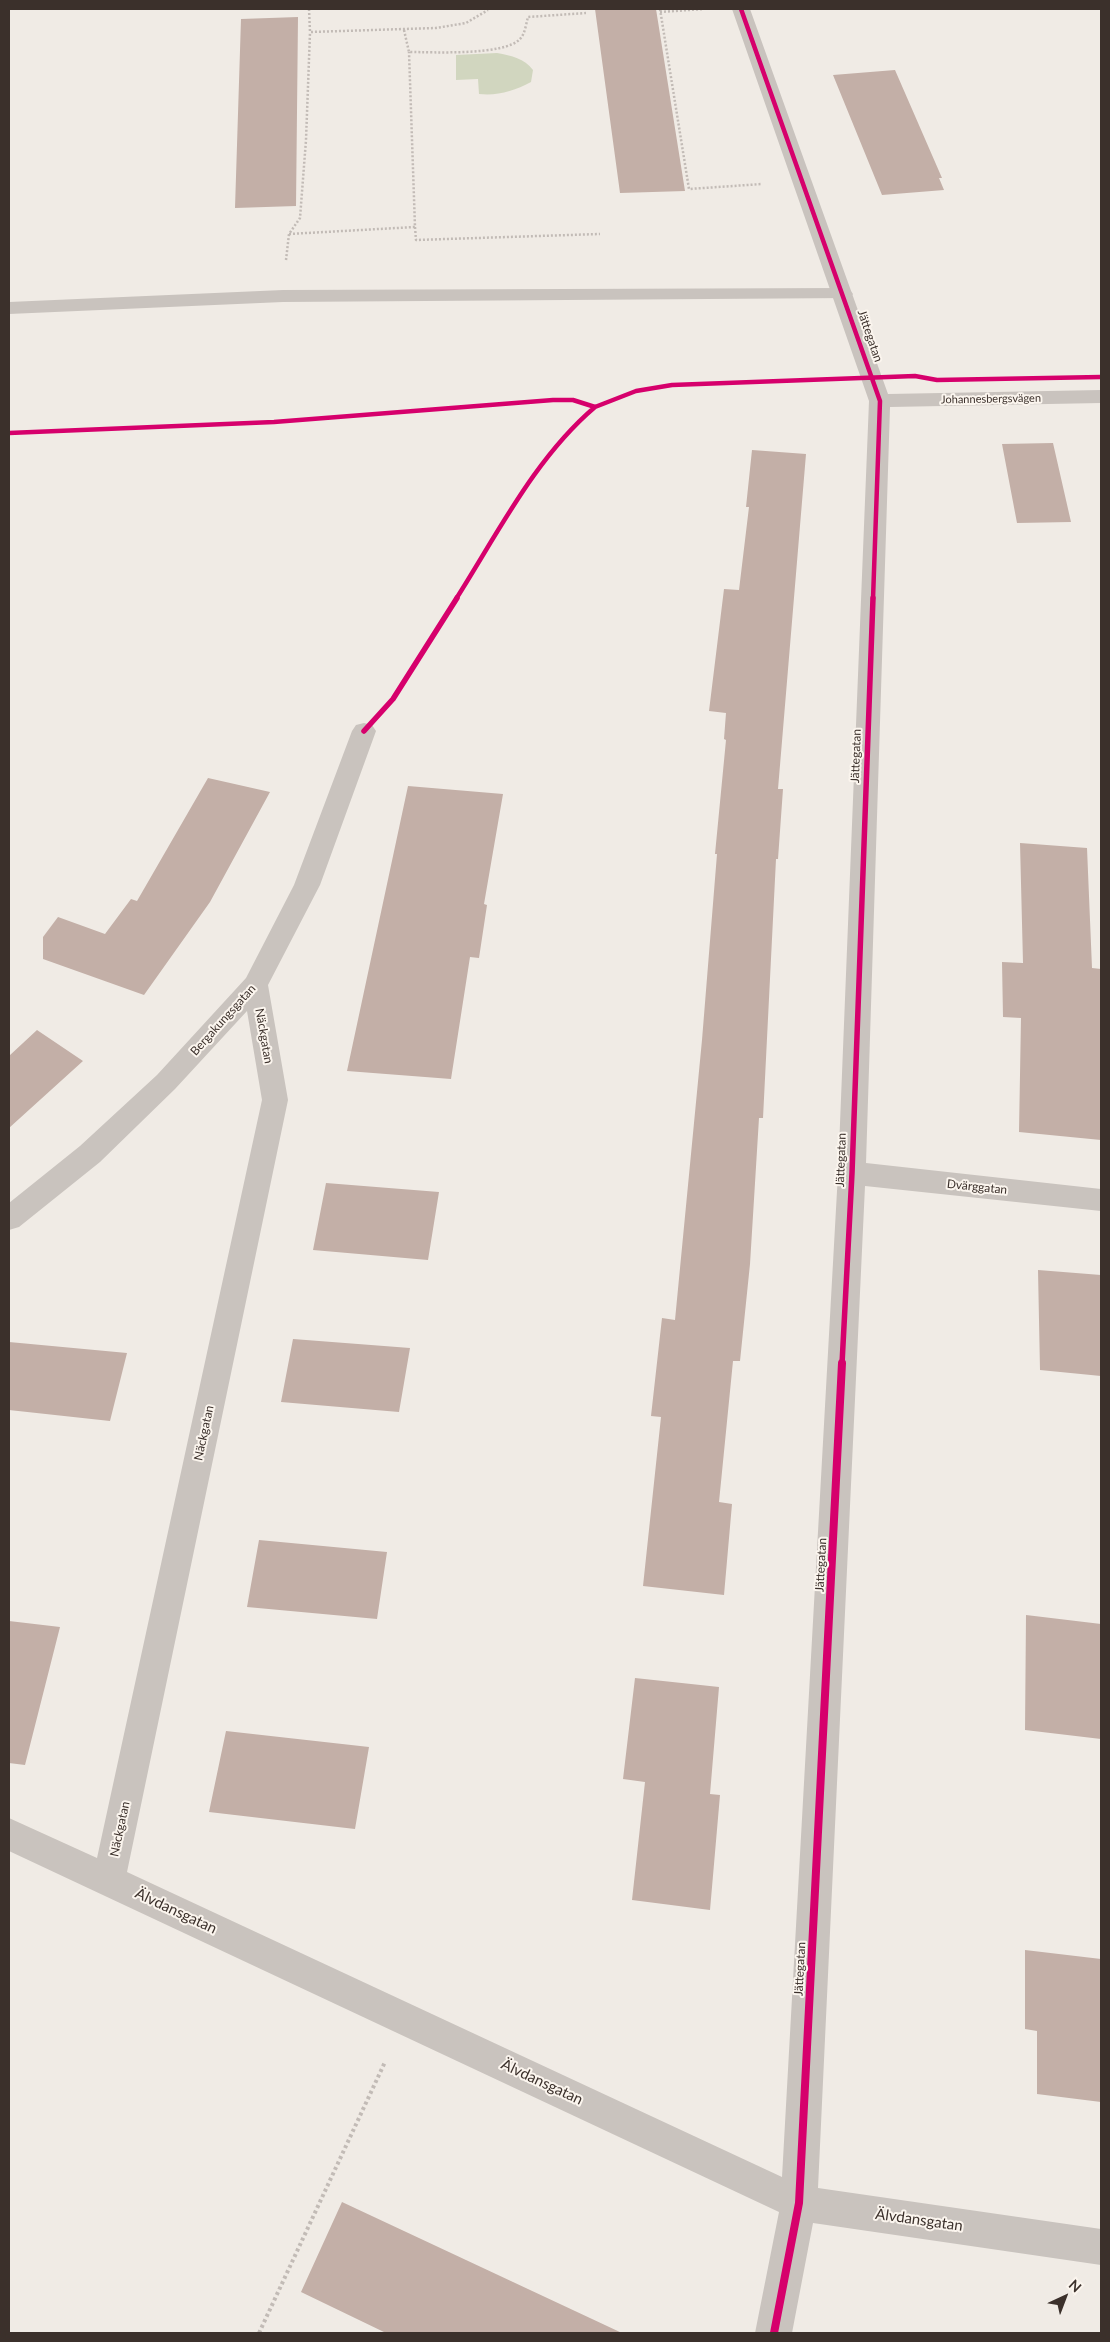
<!DOCTYPE html>
<meta charset="utf-8">
<style>
body{margin:0}
#map{position:relative;width:1110px;height:2342px;overflow:hidden;background:#f0ebe5;font-family:Lato,sans-serif}
canvas{display:block}
.frame{position:absolute;inset:0;border:10px solid #3b302b;pointer-events:none}
.north{position:absolute;left:1040px;top:2272px;width:50px;height:50px;-webkit-text-stroke:4px #fbf5ee;paint-order:stroke;rotate:43deg;font-size:14px;font-weight:700;line-height:20px;text-align:center;color:#3b302b}
.north::after{content:'';display:block;margin:auto;width:18px;height:22px;background:#3b302b;clip-path:polygon(50% 0,100% 100%,50% 72%,0 100%)}
</style>
<div id="map">
<canvas width="1110" height="2342"></canvas>
<div class="frame"></div>
<div class="north">N</div>
</div>
<script>
const context = document.querySelector('canvas').getContext('2d');
context.lineJoin = 'round';
function paint(path, color) {
  context.fillStyle = color;
  context.fill(path, 'evenodd');
}
function strokePath(path, color, width, dash) {
  context.strokeStyle = color;
  context.lineWidth = width;
  context.lineCap = dash ? 'butt' : 'round';
  context.setLineDash(dash || []);
  context.stroke(path);
}
function label(font, color, halo, rows, align = 'center') {
  context.font = font + ' Lato,sans-serif';
  context.lineWidth = 4;
  context.setLineDash([]);
  context.textBaseline = 'middle';
  context.strokeStyle = halo;
  context.fillStyle = color;
  for (const [text, x, y, turn = 0] of rows) {
    context.save();
    context.translate(x, y);
    context.rotate((+turn || 0) * Math.PI / 180);
    context.textAlign = isNaN(turn) ? turn : align;
    if (halo) context.strokeText(text, 0, 0);
    context.fillText(text, 0, 0);
    context.restore();
  }
}
paint(new Path2D(`
 M497,53c15,3 27,5 36,17l-2,12c-17,9 -33,14 -52,12l-1,-15 -22,1v-25z`), '#d1d6bf');
paint(new Path2D(`
 M595,9h61l29,182 -65,2z
 M298,17l-2,189 -61,2 6,-189z
 M895,70l47,108h-3l5,12 -62,5 -49,-120z
 M1053,443l18,79 -54,1 -15,-79z
 M752,450l54,4 -28,335h5l-5,70h-2l-13,259h-4l-9,146 -10,97h-7l-14,141 13,2 -8,91 -81,-9 18,-169 -10,-1 11,-98 13,2 27,-280 15,-186h-2l11,-114 -2,-1 2,-26 -17,-2 15,-122 15,1 10,-83h-3z
 M208,778l62,14 -60,110 -66,93 -101,-36v-22l15,-20 47,17 26,-35 6,2z
 M408,786l95,8 -19,110 3,1 -8,53 -9,-1 -19,122 -104,-8z
 M1020,843l67,5 5,120 9,1v171l-82,-8 2,-114 -18,-1 -1,-55 21,1z
 M37,1030l46,31 -74,67v-72z
 M326,1183l113,9 -11,68 -115,-10z
 M1038,1270l63,5v101l-61,-6z
 M293,1339l117,9 -11,64 -118,-10z
 M9,1342l118,11 -17,68 -101,-11z
 M259,1540l128,12 -10,67 -130,-12z
 M1026,1615l75,9v115l-76,-9z
 M9,1621l51,6 -35,138 -16,-2z
 M635,1678l84,9 -9,107 10,1 -10,115 -78,-10 13,-118 -22,-3z
 M226,1731l143,16 -14,82 -146,-17z
 M1025,1950l76,9v143l-64,-8v-63l-12,-2z
 M342,2202l280,131h-236l-85,-41z`), '#c3afa7');
strokePath(new Path2D(`
 M309,9l1,23 126,-4 30,-5 22,-13
 M660,9l29,180 73,-5
 M660,12l44,-3
 M404,30l5,22c23,0 95,4 111,-13 5,-5 6,-15 8,-22l58,-4
 M415,227l1,13 184,-6
 M289,234l126,-7 -6,-175
 M286,260l3,-26 11,-16 6,-78 4,-108`), '#c2bbb6', 2.5, [2, 2]);
strokePath(new Path2D(`
 M259,2333l126,-271`), '#c2bbb6', 4, [3, 3]);
paint(new Path2D(`
 M843,288l7,2 3,4 -3,4 -567,4 -274,12v-12l274,-12z`), '#c9c3be');
paint(new Path2D(`
 M732,9h18l138,385 213,-4v13l-211,4 -24,756 235,26v22l-236,-25 -47,1002 283,41v36l-288,-42 -21,110h-37l24,-121 -770,-361v-33l88,40 165,-758 -15,-89 -72,78 -75,73 -81,65 -10,3v-27l71,-57 77,-71 89,-97 48,-93 58,-154 4,-6 8,-2 8,2 4,6 -56,154 -52,100 20,115 -161,772 655,305 56,-1004 31,-772z`), '#c9c3be');
strokePath(new Path2D(`
 M741,9l139,392 -7,198
 M9,433l265,-11 279,-22h20l22,7 41,-16 36,-6 243,-9 22,4 164,-3
 M456,599c42,-66 79,-141 139,-192`), '#d6006c', 4.5);
strokePath(new Path2D(`
 M364,731l29,-32 64,-101
 M842,1364l10,-191 21,-575`), '#d6006c', 5.5);
strokePath(new Path2D(`
 M774,2333l25,-130 43,-840`), '#d6006c', 8);
label('11px', '#3b302b', '#fbf5ee', [
 ["Johannesbergsvägen",991,399,-1]
]);
label('12px', '#3b302b', '#fbf5ee', [
 ["Jättegatan",870,336,71],
 ["Jättegatan",856,756,-88],
 ["Bergakungsgatan",223,1020,-48],
 ["Näckgatan",264,1036,80],
 ["Jättegatan",841,1160,-88],
 ["Dvärggatan",977,1187,6],
 ["Näckgatan",204,1433,-78],
 ["Jättegatan",821,1565,-87],
 ["Näckgatan",120,1829,-78],
 ["Jättegatan",800,1969,-87]
]);
label('15px', '#3b302b', '#fbf5ee', [
 ["Älvdansgatan",176,1911,25],
 ["Älvdansgatan",542,2082,25],
 ["Älvdansgatan",919,2220,8]
]);
</script>
